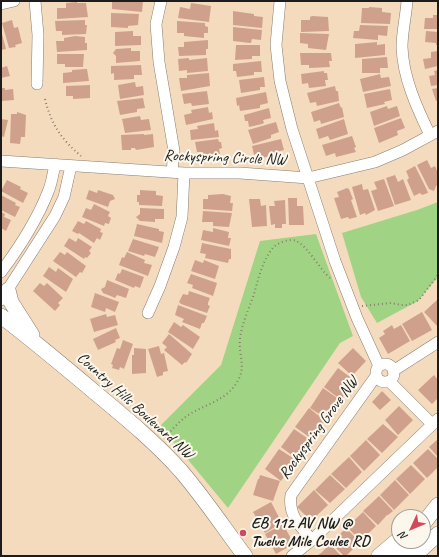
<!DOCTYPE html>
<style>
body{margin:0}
#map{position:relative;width:439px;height:557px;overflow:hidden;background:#f4dbbe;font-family:Caveat,sans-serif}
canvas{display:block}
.frame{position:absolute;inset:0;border:2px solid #1c1c1c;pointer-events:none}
.north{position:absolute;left:391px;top:509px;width:40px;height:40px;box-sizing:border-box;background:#fbf7ec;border:1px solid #a29f99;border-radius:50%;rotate:226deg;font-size:11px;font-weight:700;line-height:16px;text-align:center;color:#1c1c1c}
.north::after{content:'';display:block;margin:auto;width:14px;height:18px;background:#d1495b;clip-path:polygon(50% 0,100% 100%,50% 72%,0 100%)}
</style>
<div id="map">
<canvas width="439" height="557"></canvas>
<div class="frame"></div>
<div class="north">N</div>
</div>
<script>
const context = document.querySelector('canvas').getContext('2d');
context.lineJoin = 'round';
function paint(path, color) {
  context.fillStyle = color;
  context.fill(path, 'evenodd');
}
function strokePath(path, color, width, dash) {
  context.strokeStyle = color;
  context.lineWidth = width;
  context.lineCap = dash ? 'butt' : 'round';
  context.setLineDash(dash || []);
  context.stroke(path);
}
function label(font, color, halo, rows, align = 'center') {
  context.font = font + ' Caveat,sans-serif';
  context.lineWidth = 4;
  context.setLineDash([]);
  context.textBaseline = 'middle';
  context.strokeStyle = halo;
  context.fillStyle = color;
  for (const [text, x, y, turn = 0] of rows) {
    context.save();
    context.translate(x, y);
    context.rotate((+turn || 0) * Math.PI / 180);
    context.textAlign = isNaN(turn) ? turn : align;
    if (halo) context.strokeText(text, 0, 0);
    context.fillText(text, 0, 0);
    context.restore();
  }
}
paint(new Path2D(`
 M438,202v75l-20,24 -41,22 -16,-26 -19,-64 75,-23z
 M316,234l37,102 -13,7 -112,165 -68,-82 61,-61 39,-124z`), '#a0d484');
paint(new Path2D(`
 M112,1h31l-1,11 -30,-3z
 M77,2v1h9l2,14 -31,2v-11h9v-5z
 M191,3l20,3 -2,16 -31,-4 2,-11 10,2z
 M369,7l13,1v4l9,1 -1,11 -29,-1 1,-15h7z
 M233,11l21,3v2l9,1 -1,11 -29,-3z
 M111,13l28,1 -1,11 -10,1v2l-17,-1z
 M433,15h5v14h-14l1,-11h8z
 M312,16l16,1 1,14 -28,1v-12h9v-3z
 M12,20l2,8 4,-1 4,16 -7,2 1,2 -7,1 -7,-25z
 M85,20v5h2l-1,9 -24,1v-4h-6l-1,-10z
 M177,21l28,2v3l3,1v6h-4v5l-20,-2v-3h-7z
 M360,25l28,1 -1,10 -9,-1v5l-25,-2 1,-7h5z
 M233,27l29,3 -1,10 -9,-1 -1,4h-1l-17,-2z
 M1,30l5,19 -5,1z
 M133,31v5h8v9l-26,1v-14z
 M426,31l12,1v13h-2v-2l-11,-1z
 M300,33l29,1 -3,16 -18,-2v-4l-8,-1z
 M75,36l10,1v6h2v7l-30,2 -1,-11h8v-3z
 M208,40v9h-2v6l-27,1 -1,-9h6v-5z
 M377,42v3l8,-1v11l-30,3v-14z
 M236,45h24v11h-8v3l-17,1z
 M131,48v3h9v10l-24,2v-7l-3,-3 3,-4z
 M438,51v15l-13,3 -2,-10 8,-1v-6z
 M300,53h31l1,8h-3l1,6 -21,1v-3h-8z
 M57,54h27l-1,13h-18v-3h-8z
 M387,57l1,11h-8v5h-18v-14z
 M189,58v2l18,-2 1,13 -21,2v-3l-8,1 -1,-12z
 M261,61l1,11h-8v3l-17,2 -1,-6h-3v-7z
 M141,65l1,10h-8v4l-20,1v-7l-3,1v-8z
 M7,66l3,10 -9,2v-10z
 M85,69h2l2,12 -26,2v-10l9,-1v-2z
 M438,70v15l-7,1 -2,-10 6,-1 -1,-4z
 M324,71v2h3l1,7h-3l1,6 -17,2 -1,-5 -6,1 -1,-10z
 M209,73l1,13 -29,5 -2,-13h8v-3z
 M380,74l1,4 8,-1 2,9 -28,6 -3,-13z
 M264,77l1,10h-5v3l-19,3 -2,-13z
 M135,82l1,5 7,-1 1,9 -24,4 -2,-14z
 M90,85v13l-17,1v-3h-7v-10z
 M335,86l1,5h2l1,10 -22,5 -1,-4 -6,1 -3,-10z
 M1,88h4v2l8,-1 1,11 -13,1z
 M438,88v12l-2,1 -4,-12z
 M390,89l2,11 -8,2 1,2 -18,4 -3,-14z
 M207,91l2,13 -17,2 -1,-3 -7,1 -2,-10z
 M266,92l2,11 -8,2v3l-20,3 -1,-6 -2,1 -1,-8z
 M143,98l2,10 -8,1v3l-17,3 -3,-14z
 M339,103l2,5 1,-1 2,10 -23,7 -1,-4 -6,2 -3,-10z
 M387,106l1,3 9,-3 3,10 -26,10 -4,-14z
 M208,107l1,6 3,-1 1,7 -27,6 -2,-10 8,-2 -1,-3z
 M269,108l2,10 -8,2 1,3 -2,1 -13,3 -1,-6h-3l-1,-6z
 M17,112l9,3 -1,22h-4l-1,7 -10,-1 1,-29h6z
 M140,116l1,4 8,-1 2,11 -26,3 -3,-14z
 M401,118l4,10 -8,3 1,4 -19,8 -5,-15z
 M1,119l7,1 -4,17 -3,-1z
 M344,119l4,15 -18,6 -2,-4 -9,3 -3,-10z
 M276,122l3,10 -8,3v3l-18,6 -5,-14z
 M214,123l1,8 3,-1 1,7 -28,3 -1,-10 8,-1 -1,-3z
 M144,134v1l9,-1 1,13 -18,3 -1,-2h-4v2h-9l-1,-15z
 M352,136l4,11 -2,1 2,4 -20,5 -1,-4 -9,3 -4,-11z
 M218,139l1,3h2l1,6 -3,1 1,5 -17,2v-4h-6l-2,-10z
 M281,139l3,11 -8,2v3l-19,4 -1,-5 -2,1 -2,-9z
 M427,160l4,8 4,-2 3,7v12l-2,1 -2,5 -5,-2 -12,-24z
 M415,166l12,24 1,3 -6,2 -2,-2 -6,3 -7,-16 2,-2 -3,-7z
 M395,175l3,7 5,-3 8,21 -16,5 -9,-27z
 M384,179l10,27 -16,5 -7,-20 6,-2 -3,-7z
 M7,180l14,7 -1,2 8,4 -5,10 -22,-12z
 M362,184l1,6 5,-1 7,21 -9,5 -1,-2 -5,2 -8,-28z
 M347,188l2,1 4,10 -2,1 6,17 -8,2 -1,-2 -7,2 -7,-21 5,-1 -2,-5z
 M89,190l8,3 1,-3 15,5 2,4 -5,2 -2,6 -22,-8z
 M140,190l16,1v4l7,1 -1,10 -23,-1v-3h-2v-7h3z
 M223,194l8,2 -1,7h3l-1,8 -29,-2v-10h5v-4z
 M1,195l15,8 -1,2 5,2 -5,10 -14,-7z
 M288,198h9v8h6l1,19h-15z
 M249,199h11l1,7 5,-1 1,21 -15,1z
 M285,200l1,24h-4v4h-7v-4l-4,1 -2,-19h6l-1,-5z
 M94,204l16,8 -2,4 3,2 -2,6 -4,-1 -1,3 -22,-9 4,-9 5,2z
 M140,208l24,1v10h-9v3l-15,-1 -4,-4 4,-3z
 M203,211l29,2 -3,14 -16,-1v-4h-11z
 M1,212l4,2 -1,3 7,3 -5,11 -5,-3z
 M78,221l6,3 2,-3 15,8 -1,3 3,1 -3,7 -3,-2 -3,5 -15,-10 -1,1 -6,-3z
 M137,224l22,5v2l5,1 -2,11 -28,-7z
 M213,228l16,4 -1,6h3l-2,8 -28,-6 2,-10 10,2z
 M69,238l7,4 2,-4 14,9 -3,4 2,2 -4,5 -2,-1 -1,2 -20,-13z
 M133,239l26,8 -4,10 -10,-3 -1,2 -16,-5z
 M202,243l29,6v10h-2l-1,4 -23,-5 1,-4 -6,-1z
 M60,252l5,3 2,-3 19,14 -4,7 -2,-1 -4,5 -23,-16z
 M127,252l18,8 -1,3 8,2 -4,11 -29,-11 3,-8 2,1z
 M195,260l8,3 1,-3 15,6 -4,13 -24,-8z
 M49,267l7,5 2,-4 15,11 -7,13 -23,-16z
 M122,269l22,8 -4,11 -5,-2 -1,2 -19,-8 3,-7 2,1z
 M191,274l26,9 -4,13 -21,-8 1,-3 -6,-2z
 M107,280l22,9 -3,9 -9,-3 -2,3 -2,-1 -10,-4 -2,-4 4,-2z
 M40,283l4,3 3,-3 16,15 -5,5 2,2 -5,6 -22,-20z
 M189,291l21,7 -2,5v2l2,1 -3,7 -26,-9 -2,-2 4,-8 5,1z
 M95,293l24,9 -4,10 -9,-4 -1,4 -14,-5z
 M438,299v28l-14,-15z
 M178,305l29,11 -3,7h-2l-2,6 -18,-7 2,-3 -9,-4z
 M422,312l10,18 -20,11 -10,-17z
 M106,314l1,3 8,-2 3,10 -24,7 -4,-13z
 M174,322l7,5 2,-2 17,12 -7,12 -25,-17z
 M392,325l2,4 7,-4 9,16 -22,13 -9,-16 6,-4 -2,-3z
 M116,328l4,10 -5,2 1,2 -18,8 -5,-11z
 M169,334l23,20 -6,9 -1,-1 -3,3 -18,-15 3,-3 -5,-4z
 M123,340l10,4 -9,25 -4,-2 -1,3 -7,-2 1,-3 -2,-1 6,-16 3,1z
 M159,346l2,8 3,-1 4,18 -5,1v3l-6,2 -9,-28z
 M134,348l12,1v24l-14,1v-19h2z
 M353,348l13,13 -14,15 -14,-13z
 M338,368l16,12 -13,20 -17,-13z
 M434,375l4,5v18l-6,6 -14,-14z
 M323,388l17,12 -28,39 -17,-12 14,-19 14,11 1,-2 -14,-9z
 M382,391l9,9 -11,10 -8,-8z
 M399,406l14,14 -15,15 -13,-15z
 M383,424l15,13 -16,16 -15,-14z
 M294,429l16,11 -13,19 -16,-12z
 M438,439v18l-9,-10z
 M366,440l14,15 -16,16 -14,-15z
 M279,449l17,11 -15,21 -16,-12z
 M428,449l10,10v8l-11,11 -14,-15z
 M349,457l13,15 -16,16 -15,-14z
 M411,465l14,14 -15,15 -14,-15z
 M260,475l20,6 -7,20 -20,-6 5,-16h1z
 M330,475l15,14 -15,14 -15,-13z
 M395,480l14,15 -15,15 -14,-15z
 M314,490l14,15 -17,16 -14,-14z
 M379,496l14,15 -5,4h-1l-9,10 -15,-14z
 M271,502l11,21 -17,10 -12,-21z
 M363,512l13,14 -15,15 -14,-14z
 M283,524l11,20 -18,10 -11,-20z
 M346,528l14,14 -14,14h-2l-13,-13z
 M330,544l11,12h-24l4,-3z`), '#cfa18c');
const minor = new Path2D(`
 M35,1l3,34 -1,49
 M161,1l-5,23 3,38 15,89 -2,21
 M280,1l-4,44 4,36 12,48 43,132 22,57 22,48
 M407,1c-1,15 -5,31 -5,46 1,31 15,61 28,88
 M1,4l13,-3
 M1,161l183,12h56l68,5 67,-16 28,-12 35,-19
 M1,272c18,-24 36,-52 47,-80 4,-9 5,-19 7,-28
 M1,300l54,-84 9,-19 7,-31
 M148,313l12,-27 14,-39 8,-30 2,-44
 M376 373a9 9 0 1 1 18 0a9 9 0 1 1-18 0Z
 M393,371l45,-29
 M389,381l43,43
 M312,540c-12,-14 -24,-25 -21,-45l85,-119
 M292,556l20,-16 126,-121`);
const major = new Path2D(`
 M8,290l3,12 21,33
 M1,316c33,25 65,52 97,79 29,24 58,48 83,76 23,27 43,57 64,85
 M423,524l15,-19
 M379,556l20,-17
 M399,556l11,-15
 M414,556l24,-22`);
strokePath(minor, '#887c6d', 12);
strokePath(major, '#887c6d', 16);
strokePath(new Path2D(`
 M45,99c6,25 16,40 36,57
 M362,306l29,-3 10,2h7l11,-5 19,-25
 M165,437c8,-8 15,-17 25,-23 16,-10 37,-14 47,-32 10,-16 1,-26 3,-44 2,-15 9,-29 14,-44 4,-14 8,-32 18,-45 4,-6 18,-11 24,-8 13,6 23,28 35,38`), '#887c6d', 2, [1, 3]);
strokePath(minor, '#fff', 11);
strokePath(major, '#fff', 15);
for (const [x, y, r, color] of [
 [243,533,4,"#d1495b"]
]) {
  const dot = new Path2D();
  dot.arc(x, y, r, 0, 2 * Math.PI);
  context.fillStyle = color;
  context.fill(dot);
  strokePath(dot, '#fbf7ec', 1.5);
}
label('16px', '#1c1c1c', '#fbf7ec', [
 ["Rockyspring Circle NW",225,158,2],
 ["Country Hills Boulevard NW",135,406,42],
 ["Rockyspring Grove NW",319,428,-54]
]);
label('bold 16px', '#1c1c1c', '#fbf7ec', [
 ["EB 112 AV NW @",251,524],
 ["Twelve Mile Coulee RD",251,542]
], 'left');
</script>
